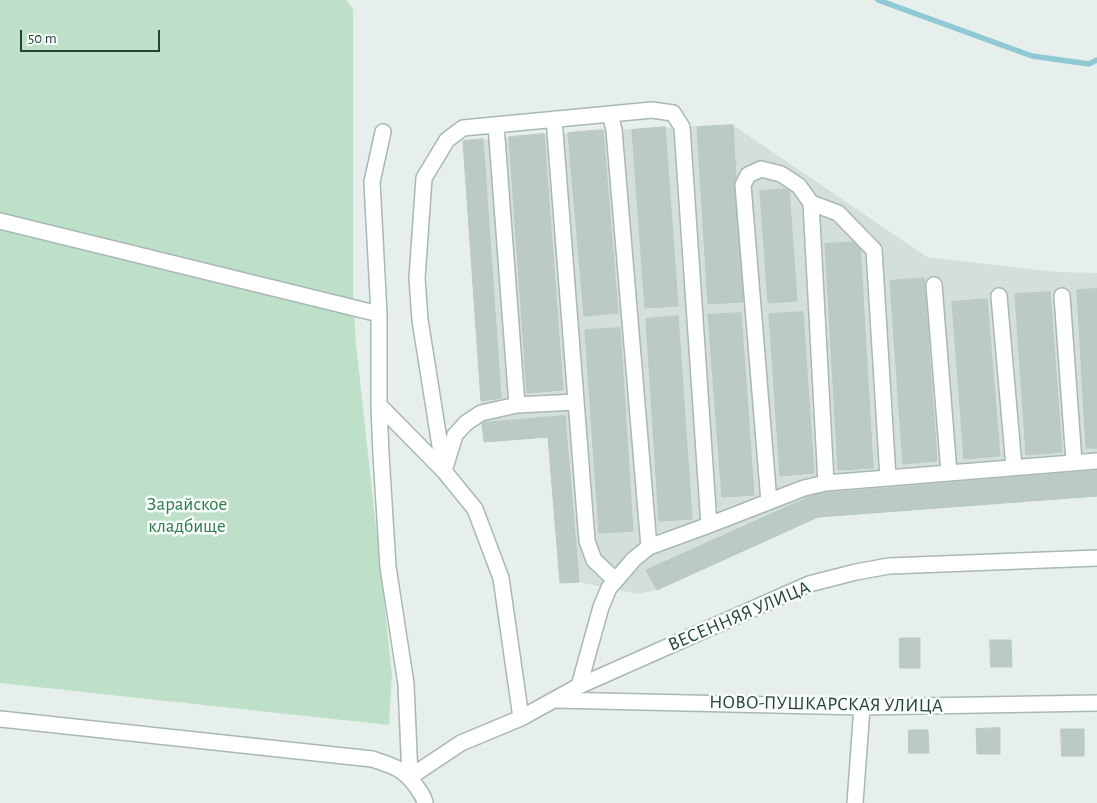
<!DOCTYPE html>
<meta charset="utf-8">
<style>
body{margin:0}
#map{position:relative;width:1097px;height:803px;overflow:hidden;background:#e6efeb;font-family:"Alegreya Sans",sans-serif}
canvas{display:block}
.scale{position:absolute;left:20px;top:30px;width:140px;height:22px;box-sizing:border-box;border:2px solid #24423a;border-top:0;padding-left:6px;font-size:15px;line-height:18px;white-space:nowrap;color:#24423a;-webkit-text-stroke:4px #f7fbf9;paint-order:stroke}
</style>
<div id="map">
<canvas width="1097" height="803"></canvas>
<div class="scale">50 m</div>
</div>
<script>
const context = document.querySelector('canvas').getContext('2d');
context.lineJoin = 'round';
function paint(path, color) {
  context.fillStyle = color;
  context.fill(path, 'evenodd');
}
function strokePath(path, color, width, dash) {
  context.strokeStyle = color;
  context.lineWidth = width;
  context.lineCap = dash ? 'butt' : 'round';
  context.setLineDash(dash || []);
  context.stroke(path);
}
function label(font, color, halo, rows, align = 'center') {
  context.font = font + ' "Alegreya Sans",sans-serif';
  context.lineWidth = 5;
  context.setLineDash([]);
  context.textBaseline = 'middle';
  context.strokeStyle = halo;
  context.fillStyle = color;
  for (const [text, x, y, turn = 0] of rows) {
    context.save();
    context.translate(x, y);
    context.rotate((+turn || 0) * Math.PI / 180);
    context.textAlign = isNaN(turn) ? turn : align;
    if (halo) context.strokeText(text, 0, 0);
    context.fillText(text, 0, 0);
    context.restore();
  }
}
paint(new Path2D(`
 M733,125l194,132 129,15 41,1v223l-279,21 -161,73 -19,4 -59,-12 -19,1 -12,-146 -64,5 -21,-301 140,-11z`), '#d4dfda');
paint(new Path2D(`
 M0,0h346l7,9v288l3,47 36,330 -3,51 -389,-42z`), '#bfe0c8');
strokePath(new Path2D(`
 M878,0l154,56 57,8 8,-4`), '#8ec9d4', 5.5);
const building = new Path2D(`
 M733,125l10,177 -35,2 -11,-177z
 M665,127l13,179 -33,2 -13,-178z
 M603,130l15,183 -34,3 -16,-183z
 M544,134l19,256 -36,3 -18,-256z
 M483,139l18,259 -20,3 -18,-260z
 M789,189l8,112 -29,2 -8,-112z
 M860,242l13,226 -35,2 -13,-226z
 M924,278l13,183 -34,3 -13,-183z
 M1097,289v159h-11l-9,-158z
 M1050,292l12,160 -36,3 -11,-161z
 M987,299l13,157 -36,3 -12,-157z
 M803,312l11,161 -34,3 -11,-162z
 M741,313l13,182 -32,2 -14,-182z
 M678,316l14,203 -33,2 -13,-202z
 M620,328l13,203 -34,2 -14,-203z
 M565,416l14,166 -19,1 -12,-146 -64,5 -2,-19z
 M1097,471v25l-279,21 -161,73 -11,-20 170,-76z
 M900,638h20v30h-20z
 M990,640h21l1,27h-21z
 M1000,728v26h-23l-1,-25z
 M1061,729h23v27h-22z
 M909,730h19l1,23h-20z`);
paint(building, '#bbcac4');
strokePath(building, '#b8c9c2', 1);
const minor = new Path2D(`
 M610,114l4,16 35,417
 M554,119l33,422 7,19 21,20
 M496,125l21,280
 M383,132l-11,50 7,132v91l65,66 11,-36 11,-12 15,-10 36,-8 59,-3
 M811,203l15,280
 M0,221l379,93
 M934,285l15,188
 M999,296l15,171
 M1062,296l12,166
 M379,405l2,50 7,112 18,117 4,93
 M769,502l-26,-317 5,-10 13,-6 20,5 18,12 12,17 27,10 36,37 14,228
 M579,686l22,-79 8,-19 25,-29 15,-12 60,-22 95,-37 22,-5 271,-22
 M556,700l306,7 235,-4
 M521,718l-20,-140 -26,-69 -31,-38 -24,-151 -3,-42 7,-100 23,-38 16,-12 189,-18 21,3 9,14 27,398
 M0,719l372,40c22,7 33,10 46,30 3,4 6,8 7,14
 M410,777l51,-34 60,-25 58,-32 230,-102 47,-12 33,-6 208,-8
 M855,803l7,-96`);
strokePath(minor, '#a8b8b2', 18);
strokePath(minor, '#fff', 15);
label('19px', '#2d7a4b', '#f7fbf9', [
 ["Зарайское",187,504],
 ["кладбище",187,526]
]);
label('19px', '#24423a', '#f7fbf9', [
 ["ВЕСЕННЯЯ УЛИЦА",739,616,-23],
 ["НОВО-ПУШКАРСКАЯ УЛИЦА",826,704,1]
]);
</script>
